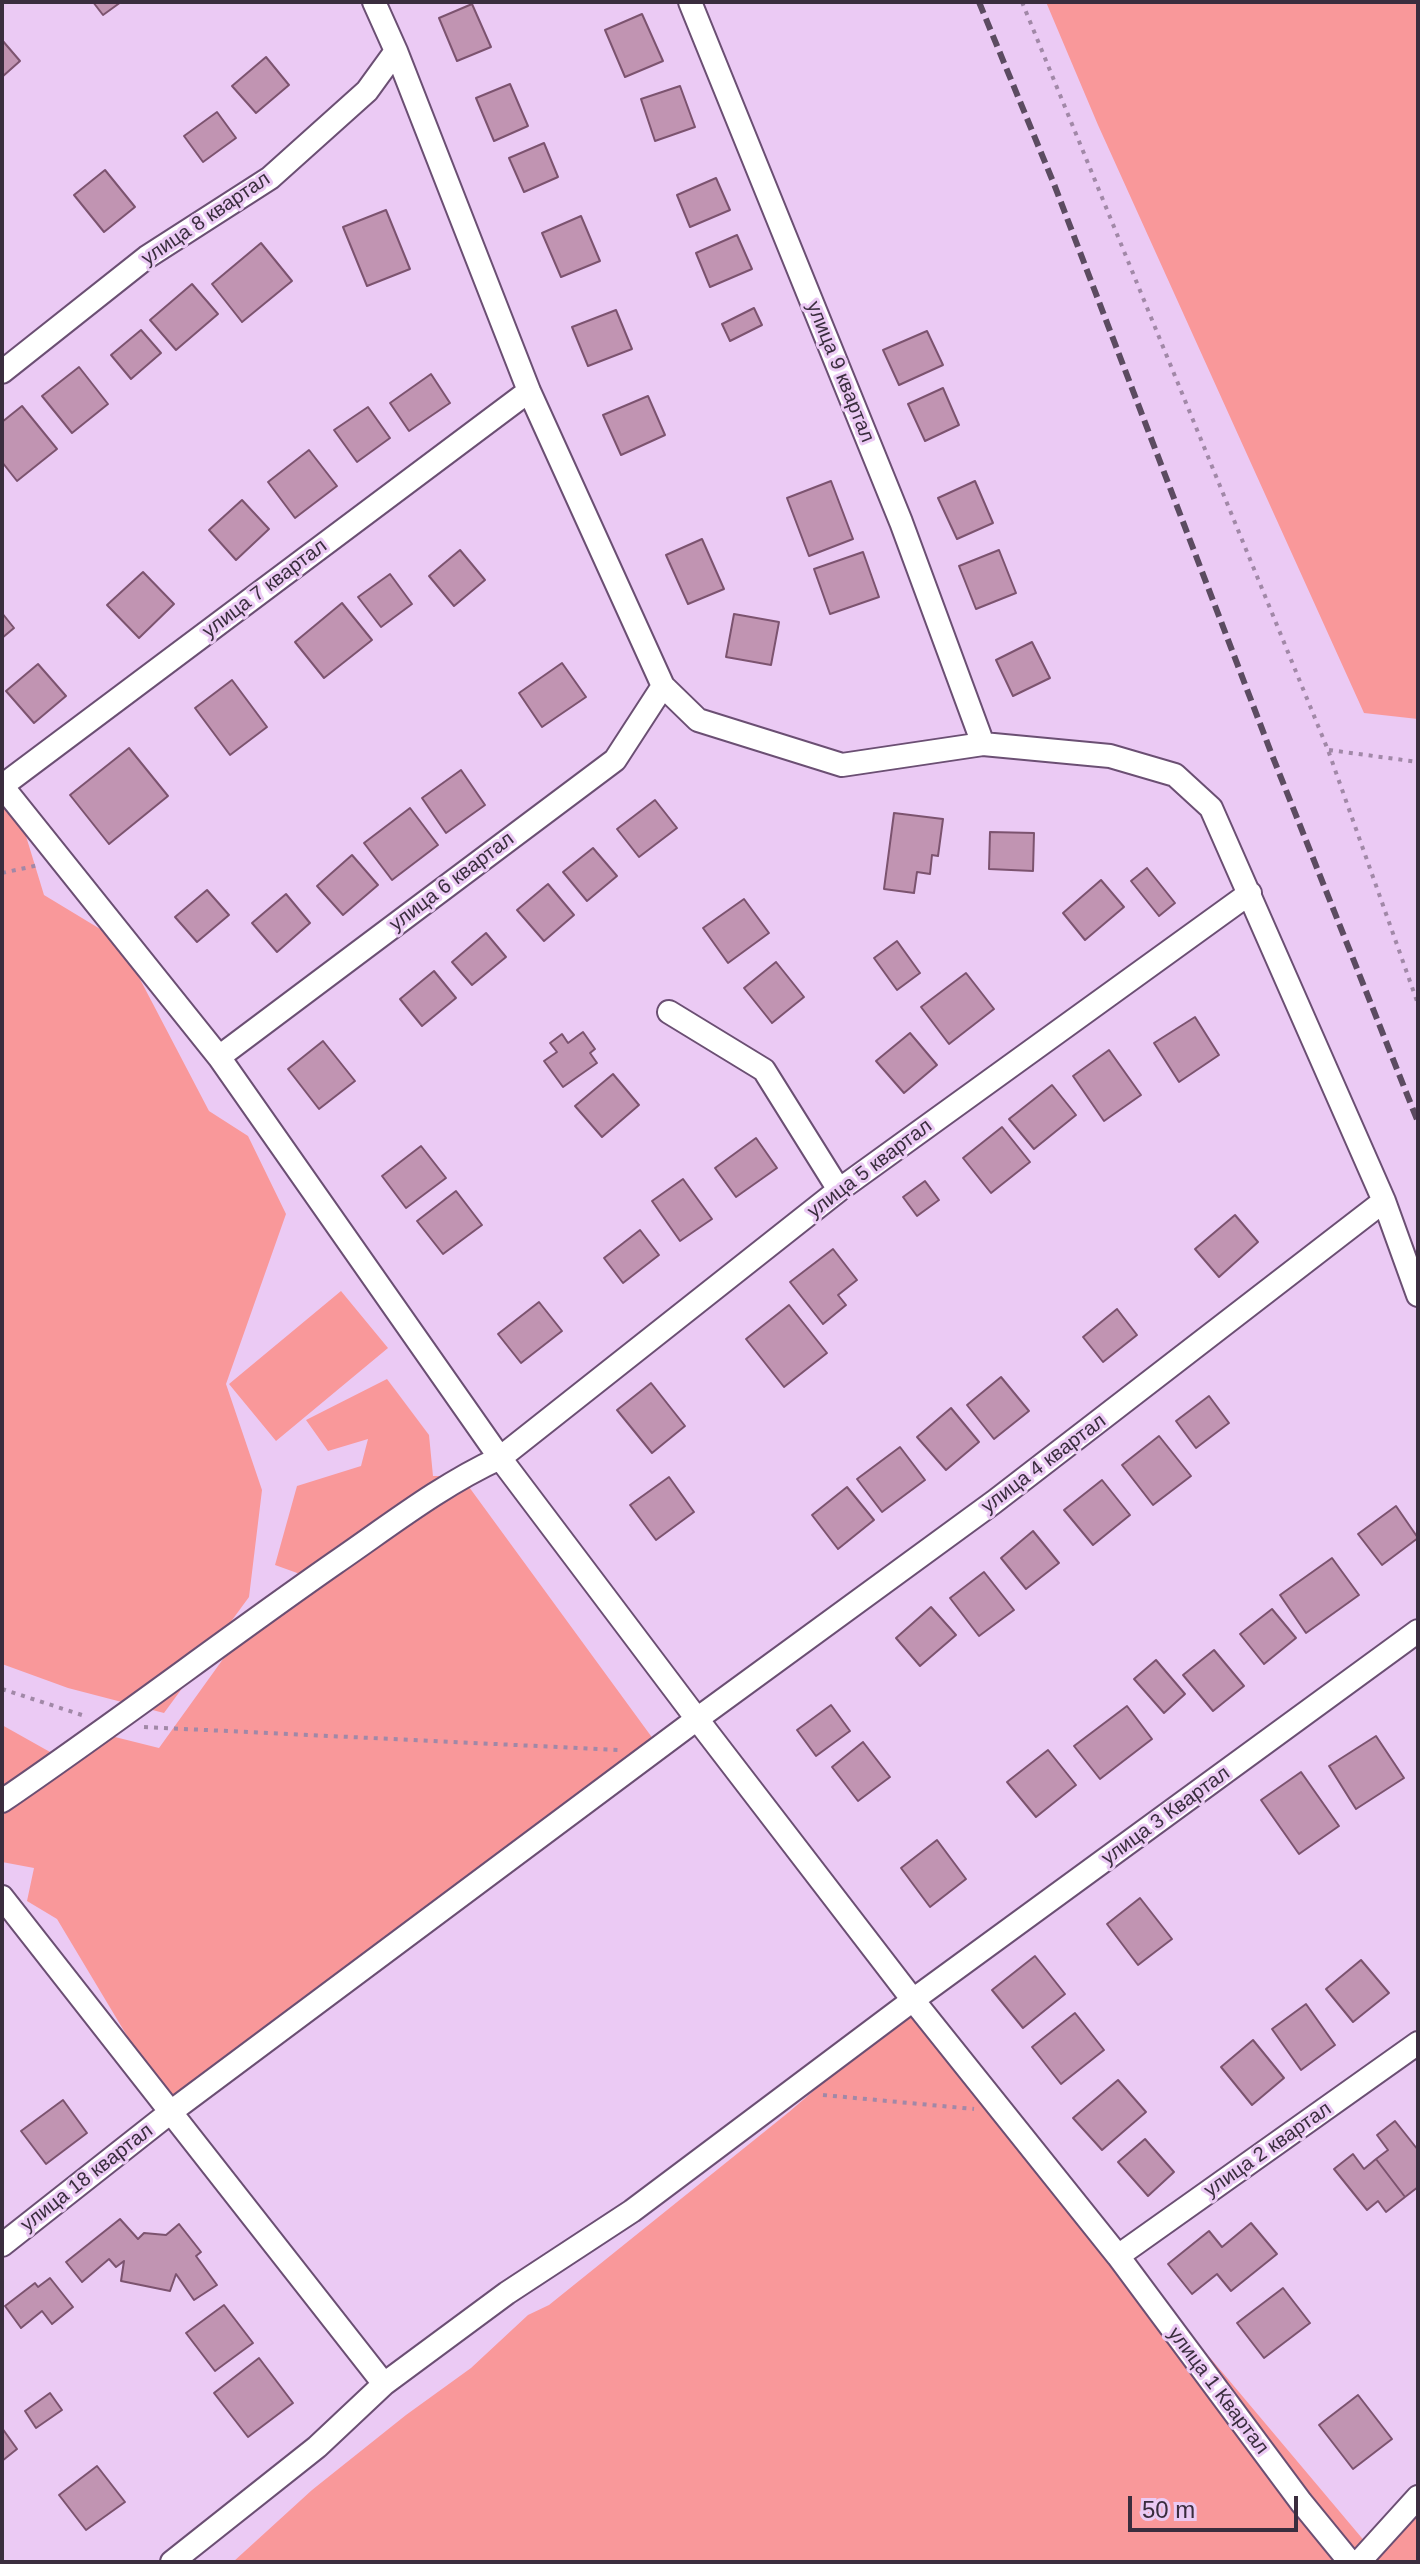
<!DOCTYPE html>
<meta charset="utf-8">
<style>
body{margin:0}
#map{position:relative;width:1420px;height:2564px;overflow:hidden;background:#ebcaf4;font-family:Arial,sans-serif}
canvas{display:block}
.frame{position:absolute;inset:0;border:4px solid #3a2d3e;pointer-events:none}
.scale{position:absolute;left:1128px;top:2496px;width:170px;height:36px;box-sizing:border-box;border:4px solid #3a2d3e;border-top:0;padding-left:10px;font-size:24px;line-height:28px;white-space:nowrap;color:#3a2d3e;-webkit-text-stroke:6px #ebcaf4;paint-order:stroke}
</style>
<div id="map">
<canvas width="1420" height="2564"></canvas>
<div class="frame"></div>
<div class="scale">50 m</div>
</div>
<script>
const context = document.querySelector('canvas').getContext('2d');
context.lineJoin = 'round';
function paint(path, color) {
  context.fillStyle = color;
  context.fill(path, 'evenodd');
}
function strokePath(path, color, width, dash) {
  context.strokeStyle = color;
  context.lineWidth = width;
  context.lineCap = dash ? 'butt' : 'round';
  context.setLineDash(dash || []);
  context.stroke(path);
}
function label(font, color, halo, rows, align = 'center') {
  context.font = font + ' Arial,sans-serif';
  context.lineWidth = 6;
  context.setLineDash([]);
  context.textBaseline = 'middle';
  context.strokeStyle = halo;
  context.fillStyle = color;
  for (const [text, x, y, turn = 0] of rows) {
    context.save();
    context.translate(x, y);
    context.rotate((+turn || 0) * Math.PI / 180);
    context.textAlign = isNaN(turn) ? turn : align;
    if (halo) context.strokeText(text, 0, 0);
    context.fillText(text, 0, 0);
    context.restore();
  }
}
paint(new Path2D(`
 M1046,2h372v717l-54,-6 -266,-588z
 M2,804l20,19 22,72 76,46 89,170 39,25 38,78 -60,170 36,106 -13,107 -85,116 -96,-25 -66,-24z
 M341,1291l47,57 -112,93 -47,-57z
 M387,1379l42,56 4,41h28l198,271 -487,364 -115,-192 -30,-18 7,-33 -32,-6v-137l48,27 61,-16 48,12 77,-107 64,-67 -25,-9 22,-79 64,-20 7,-27 -40,12 -22,-31z
 M913,2005l464,551 41,-42v48h-1185l79,-72 94,-75 65,-47 57,-53 21,-10 240,-193z`), '#f9989a');
const building = new Path2D(`
 M93,2h28l-18,13z
 M472,4l19,43 -34,14 -18,-43z
 M642,14l21,47 -38,16 -20,-47z
 M2,40l18,21 -18,16z
 M266,57l23,28 -33,28 -24,-27z
 M510,84l18,42 -34,15 -18,-43z
 M680,86l15,41 -40,14 -14,-42z
 M217,112l19,26 -33,24 -19,-26z
 M544,143l14,34 -34,15 -15,-34z
 M105,170l30,37 -31,25 -30,-37z
 M716,178l14,32 -40,17 -13,-32z
 M386,210l24,59 -43,17 -24,-59z
 M581,216l19,45 -39,16 -19,-44z
 M737,235l15,34 -42,18 -14,-34z
 M261,243l31,38 -50,41 -30,-38z
 M192,284l26,30 -42,36 -26,-30z
 M754,308l8,17 -32,16 -8,-17z
 M616,310l16,39 -44,17 -16,-39z
 M141,330l20,23 -30,26 -20,-24z
 M927,331l16,34 -44,20 -16,-35z
 M79,367l29,37 -36,29 -30,-37z
 M431,374l19,29 -41,28 -19,-28z
 M943,388l16,37 -34,16 -17,-37z
 M648,396l17,39 -44,20 -18,-40z
 M22,406l35,43 -40,32 -15,-19v-40z
 M368,407l22,31 -33,24 -23,-32z
 M309,450l28,36 -42,32 -27,-36z
 M831,481l22,58 -44,17 -22,-58z
 M975,481l18,42 -36,16 -19,-41z
 M242,500l27,29 -33,31 -27,-30z
 M702,539l22,50 -36,15 -22,-49z
 M460,550l25,30 -31,26 -25,-30z
 M999,550l17,43 -40,16 -17,-43z
 M863,552l16,45 -49,17 -16,-45z
 M143,572l31,32 -35,34 -32,-33z
 M390,574l22,30 -31,23 -23,-30z
 M342,603l30,37 -48,38 -29,-36z
 M2,613l12,15 -12,10z
 M734,614l45,8 -8,43 -45,-8z
 M1032,642l18,36 -37,18 -17,-36z
 M562,663l24,34 -44,30 -23,-34z
 M38,664l28,32 -32,27 -28,-32z
 M232,680l35,47 -37,28 -35,-47z
 M129,748l39,48 -59,48 -39,-49z
 M461,770l24,35 -39,28 -24,-35z
 M655,800l22,28 -38,29 -22,-28z
 M410,808l28,37 -46,35 -28,-37z
 M894,813l49,6 -5,37 -6,-1 -2,19 -13,-2 -3,21 -30,-4z
 M990,832l44,1 -1,38 -44,-2z
 M593,848l24,28 -30,25 -24,-29z
 M352,855l26,30 -35,30 -26,-29z
 M1147,868l28,35 -16,13 -28,-35z
 M1101,880l23,27 -39,33 -22,-27z
 M548,884l26,31 -30,26 -27,-31z
 M207,890l22,25 -32,27 -22,-25z
 M286,894l24,29 -33,29 -25,-29z
 M744,899l25,34 -41,30 -25,-35z
 M486,933l20,24 -34,28 -20,-23z
 M897,941l23,32 -23,17 -23,-32z
 M776,962l28,35 -32,26 -28,-35z
 M434,971l22,27 -34,28 -22,-27z
 M966,973l28,36 -45,35 -28,-37z
 M1195,1017l24,38 -40,27 -25,-39z
 M583,1032l12,17 -5,4 7,10 -34,24 -19,-26 13,-9 -7,-9 12,-9 6,9z
 M910,1033l27,32 -33,28 -28,-32z
 M323,1041l32,40 -36,28 -31,-40z
 M1109,1050l32,45 -37,26 -31,-45z
 M613,1074l26,31 -37,32 -27,-31z
 M1052,1085l24,30 -42,34 -25,-30z
 M1002,1127l28,35 -39,31 -28,-35z
 M756,1138l21,30 -41,29 -21,-29z
 M421,1146l25,32 -40,30 -24,-32z
 M683,1179l29,40 -32,22 -28,-40z
 M925,1181l14,19 -22,16 -14,-19z
 M456,1191l26,34 -39,29 -26,-33z
 M1235,1215l23,27 -39,35 -24,-28z
 M640,1230l19,25 -36,28 -19,-25z
 M833,1249l24,31 -19,15 8,10 -23,19 -33,-42z
 M539,1302l23,29 -41,32 -23,-29z
 M789,1305l38,48 -43,34 -38,-48z
 M1117,1309l20,26 -34,27 -20,-25z
 M1001,1377l28,34 -35,28 -27,-34z
 M651,1383l34,43 -33,27 -35,-43z
 M1209,1396l20,27 -33,25 -20,-27z
 M951,1408l28,34 -33,28 -29,-33z
 M1159,1436l32,40 -38,29 -31,-40z
 M900,1447l25,33 -43,32 -25,-33z
 M669,1477l25,35 -38,28 -26,-35z
 M1102,1480l28,35 -37,30 -29,-35z
 M847,1487l27,33 -36,29 -26,-34z
 M1396,1506l22,32 -36,27 -24,-31z
 M1033,1531l26,32 -33,26 -25,-31z
 M1332,1558l27,37 -53,38 -26,-38z
 M984,1572l30,38 -35,26 -29,-38z
 M931,1607l25,28 -36,31 -24,-28z
 M1272,1609l24,29 -32,26 -24,-30z
 M1214,1650l30,36 -31,25 -30,-36z
 M1156,1660l29,34 -21,19 -30,-34z
 M831,1705l19,26 -34,25 -19,-26z
 M1127,1706l25,33 -52,40 -26,-33z
 M1376,1736l28,42 -48,31 -27,-43z
 M863,1742l27,35 -32,24 -26,-34z
 M1048,1750l28,35 -40,32 -29,-35z
 M1301,1772l38,54 -40,28 -38,-54z
 M937,1840l29,39 -36,28 -29,-39z
 M1140,1898l32,41 -34,26 -31,-41z
 M1035,1956l30,38 -42,34 -31,-38z
 M1361,1960l28,33 -36,29 -27,-33z
 M1306,2004l29,41 -34,25 -29,-41z
 M1075,2013l29,37 -43,34 -29,-37z
 M1253,2040l31,38 -32,27 -31,-38z
 M1118,2080l28,32 -44,38 -29,-32z
 M63,2100l24,33 -41,31 -25,-33z
 M1395,2121l23,29v37l-13,10 -29,-38 12,-9 -11,-15z
 M1145,2139l29,33 -26,24 -30,-34z
 M1353,2154l11,15 12,-10 29,38 -19,15 -8,-11 -11,9 -33,-41z
 M120,2219l18,20 6,-6 22,2 13,-11 22,28 -5,4 21,29 -23,15 -18,-26 -6,17 -49,-10 3,-20 -8,6 -7,-8 -27,23 -16,-20z
 M1251,2223l26,31 -46,37 -14,-17 -25,20 -24,-30 41,-33 13,16z
 M50,2278l23,29 -21,17 -10,-13 -21,17 -16,-22 30,-23 3,4z
 M1283,2288l27,35 -46,35 -27,-35z
 M224,2305l29,38 -38,28 -29,-38z
 M259,2358l34,45 -45,34 -34,-44z
 M50,2393l12,17 -26,18 -11,-17z
 M1358,2395l34,44 -39,30 -34,-44z
 M2,2428l15,21 -15,12z
 M97,2466l28,36 -39,28 -27,-35z`);
paint(building, '#c194b2');
strokePath(building, '#7c536f', 2);
const minor = new Path2D(`
 M374,2l22,49 133,340 134,295 35,34 144,45 141,-21 127,12 65,19 36,33 173,393 34,94
 M690,2l211,520 82,222
 M2,372l145,-115 123,-79 97,-87 29,-40
 M2,786l217,271 281,401 197,261 216,281 205,256 183,246 49,60
 M2,786l527,-395
 M669,1012l95,58 75,120
 M219,1057l396,-297 48,-74
 M2,1801c113,-77 221,-160 333,-238 54,-37 106,-78 165,-105l339,-268 411,-297
 M2,1897l382,487
 M2,2245l170,-134 525,-392 297,-217 390,-301
 M1118,2256l300,-213
 M172,2562l145,-115 67,-63 123,-91 125,-82 281,-211 505,-369
 M1359,2562l59,-65`);
strokePath(minor, '#6b4f73', 26);
strokePath(new Path2D(`
 M1022,2l306,748 90,254
 M1329,750l89,12
 M2,873l37,-8
 M2,1689l83,27
 M144,1727l475,23
 M823,2095l151,14`), '#a188a7', 4, [4, 6]);
strokePath(minor, '#fff', 22);
strokePath(new Path2D(`
 M979,2l75,182 218,571 146,367`), '#5c4b61', 6, [12, 6]);
label('20px', '#3a2d3e', '#ebcaf4', [
 ["улица 8 квартал",206,219,-34],
 ["улица 9 квартал",840,372,68],
 ["улица 7 квартал",265,589,-37],
 ["улица 6 квартал",452,882,-37],
 ["улица 5 квартал",870,1169,-37],
 ["улица 4 квартал",1044,1464,-37],
 ["улица 3 Квартал",1166,1816,-36],
 ["улица 2 квартал",1268,2150,-35],
 ["улица 18 квартал",87,2178,-38],
 ["улица 1 Квартал",1218,2391,53]
]);
</script>
